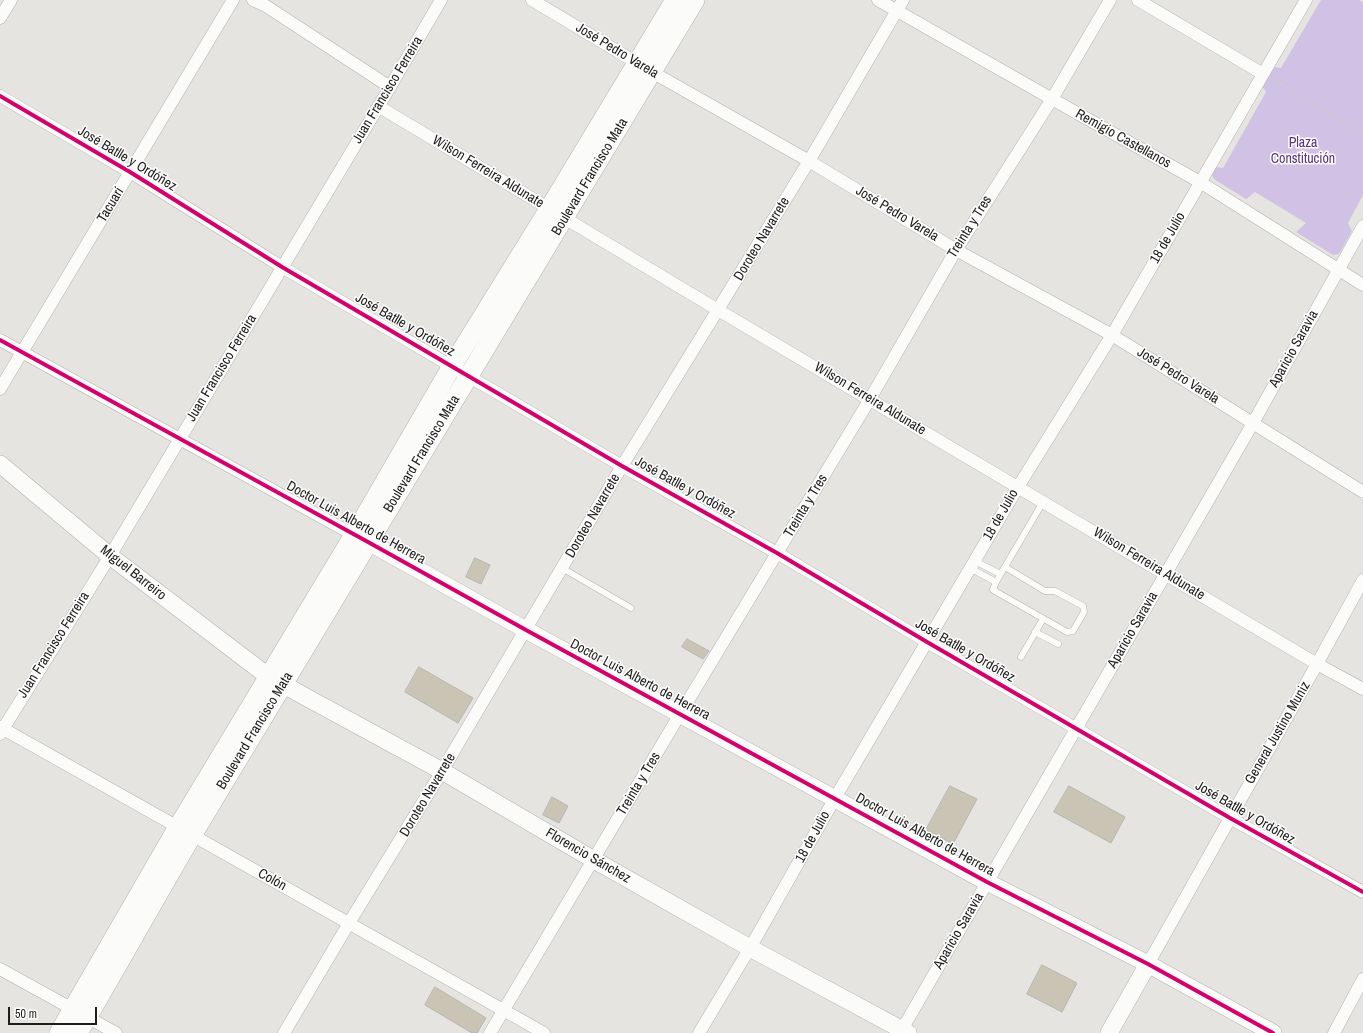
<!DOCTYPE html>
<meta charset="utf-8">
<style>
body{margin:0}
#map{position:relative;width:1363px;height:1033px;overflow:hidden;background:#e6e4e1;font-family:"Archivo Narrow",sans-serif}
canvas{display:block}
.scale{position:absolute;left:8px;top:1007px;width:89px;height:18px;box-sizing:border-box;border:2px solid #1d1d1b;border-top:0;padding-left:5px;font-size:12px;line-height:14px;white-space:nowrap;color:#1d1d1b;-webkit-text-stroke:3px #fff;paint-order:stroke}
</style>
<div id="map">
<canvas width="1363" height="1033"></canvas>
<div class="scale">50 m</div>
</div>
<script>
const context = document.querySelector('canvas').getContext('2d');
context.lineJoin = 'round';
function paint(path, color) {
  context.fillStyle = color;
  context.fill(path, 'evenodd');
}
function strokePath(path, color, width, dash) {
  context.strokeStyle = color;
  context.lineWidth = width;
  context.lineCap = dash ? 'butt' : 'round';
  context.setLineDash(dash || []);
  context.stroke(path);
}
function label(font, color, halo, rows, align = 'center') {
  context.font = font + ' "Archivo Narrow",sans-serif';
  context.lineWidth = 3;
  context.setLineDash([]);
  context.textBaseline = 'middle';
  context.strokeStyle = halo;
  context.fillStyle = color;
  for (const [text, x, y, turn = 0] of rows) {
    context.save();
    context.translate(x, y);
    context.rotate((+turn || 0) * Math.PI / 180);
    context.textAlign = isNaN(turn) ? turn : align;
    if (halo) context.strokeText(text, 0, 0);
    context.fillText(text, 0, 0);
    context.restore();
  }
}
paint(new Path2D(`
 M1321,0h38l4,2v193l-15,28 4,8 -13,23 -6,1 -37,-23 10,-9 -51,-31 -9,7 -29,-18 -3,-2 -2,-4 4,-8 7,1 43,-76 -4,-6 12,-19 7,1z`), '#d1c1e5');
const building = new Path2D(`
 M475,558l15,7 -9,19 -15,-7z
 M687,639l22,12 -6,8 -21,-12z
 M419,667l54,31 -15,25 -53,-31z
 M950,786l27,13 -24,45 -27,-14z
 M1069,786l56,31 -14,26 -57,-31z
 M552,797l16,9 -9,17 -16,-8z
 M1042,965l35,18 -15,29 -35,-18z
 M435,987l51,31 -9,15h-5l-47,-28z`);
paint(building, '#c9c4b3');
strokePath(building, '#b6b5b2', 1);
const lane = new Path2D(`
 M975,561l25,13
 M1005,567l40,24h10l28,15 1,6 -11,19 -6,1 -74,-42 1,-3 2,-5 47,-80
 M562,568l69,40
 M970,568l26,14
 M1035,632l23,12
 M1021,657l22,-38`);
const street = new Path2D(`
 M253,0l13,6 124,81
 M532,0l120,72 157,89 147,89 156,85 251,157
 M878,0l174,99 148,83 163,103
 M1138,0l125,74
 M0,18l11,-18
 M0,96l130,76 152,95 340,199 155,87 150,89 303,176 133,74
 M378,106l340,204 599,354 46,25
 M0,340l354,195
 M0,389l233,-389
 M0,727l544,306
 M0,734l110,-178 280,-469 51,-87
 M1148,964l169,-300 46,-84
 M0,969l116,64
 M284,1033l65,-110 93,-152 180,-305 187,-305 94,-161
 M490,1033l190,-319 190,-315 86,-149 96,-151 58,-99
 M699,1033l51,-85 85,-150 183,-311 94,-152 194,-335
 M900,1033l353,-610 110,-197
 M1334,1033l29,-54`);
const secondary = new Path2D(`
 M0,464l110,92 159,121 173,94 152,89 156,88 158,85
 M356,535l170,95 461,252 161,82 125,69
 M1109,1033l39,-69`);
const primary = new Path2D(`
 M59,1033l119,-206 176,-292 98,-169 97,-157 126,-209
 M78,1033c39,-66 76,-133 115,-199 165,-279 336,-555 502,-834`);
strokePath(lane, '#b3b2b0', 7);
strokePath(street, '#b3b2b0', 13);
strokePath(secondary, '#b3b2b0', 18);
strokePath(primary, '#b3b2b0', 20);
strokePath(new Path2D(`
 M1272,79l91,55`), '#cdcdcd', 2, [2, 3]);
strokePath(lane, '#fbfbfa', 6);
strokePath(street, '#fbfbfa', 12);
strokePath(secondary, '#fbfbfa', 17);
strokePath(primary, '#fbfbfa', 19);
strokePath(new Path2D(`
 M0,96l130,76 152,95 340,199 155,87 150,89 303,176 133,74
 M0,340l368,202 158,88 461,252 161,82 125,69`), '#d6006c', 4);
label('14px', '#1d1d1b', '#fff', [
 ["José Pedro Varela",617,51,31],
 ["Juan Francisco Ferreira",388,90,-59],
 ["Remigio Castellanos",1123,139,29],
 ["José Batlle y Ordóñez",127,159,31],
 ["Wilson Ferreira Aldunate",488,172,31],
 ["Boulevard Francisco Mata",590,177,-59],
 ["Tacuarí",111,205,-59],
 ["José Pedro Varela",897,214,31],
 ["Treinta y Tres",970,227,-58],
 ["18 de Julio",1168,238,-60],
 ["Doroteo Navarrete",762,239,-59],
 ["José Batlle y Ordóñez",405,325,30],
 ["Aparicio Saravia",1294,349,-61],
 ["Juan Francisco Ferreira",222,368,-59],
 ["José Pedro Varela",1178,376,32],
 ["Wilson Ferreira Aldunate",870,399,31],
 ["Boulevard Francisco Mata",422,454,-59],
 ["José Batlle y Ordóñez",685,488,29],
 ["Treinta y Tres",806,506,-59],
 ["18 de Julio",1001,515,-60],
 ["Doroteo Navarrete",593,516,-60],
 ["Doctor Luis Alberto de Herrera",356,523,29],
 ["Wilson Ferreira Aldunate",1149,564,31],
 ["Miguel Barreiro",133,573,38],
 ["Aparicio Saravia",1133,630,-60],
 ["Juan Francisco Ferreira",54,645,-58],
 ["José Batlle y Ordóñez",965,651,30],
 ["Doctor Luis Alberto de Herrera",640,680,28],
 ["Boulevard Francisco Mata",255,731,-59],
 ["General Justino Muniz",1278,733,-60],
 ["Treinta y Tres",639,784,-59],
 ["Doroteo Navarrete",428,795,-59],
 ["José Batlle y Ordóñez",1245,813,30],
 ["Doctor Luis Alberto de Herrera",925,835,29],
 ["18 de Julio",813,837,-61],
 ["Florencio Sánchez",588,856,30],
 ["Colón",272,880,29],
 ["Aparicio Saravia",959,931,-60]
]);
label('14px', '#553083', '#fff', [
 ["Plaza",1303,143],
 ["Constitución",1303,159]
]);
</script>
